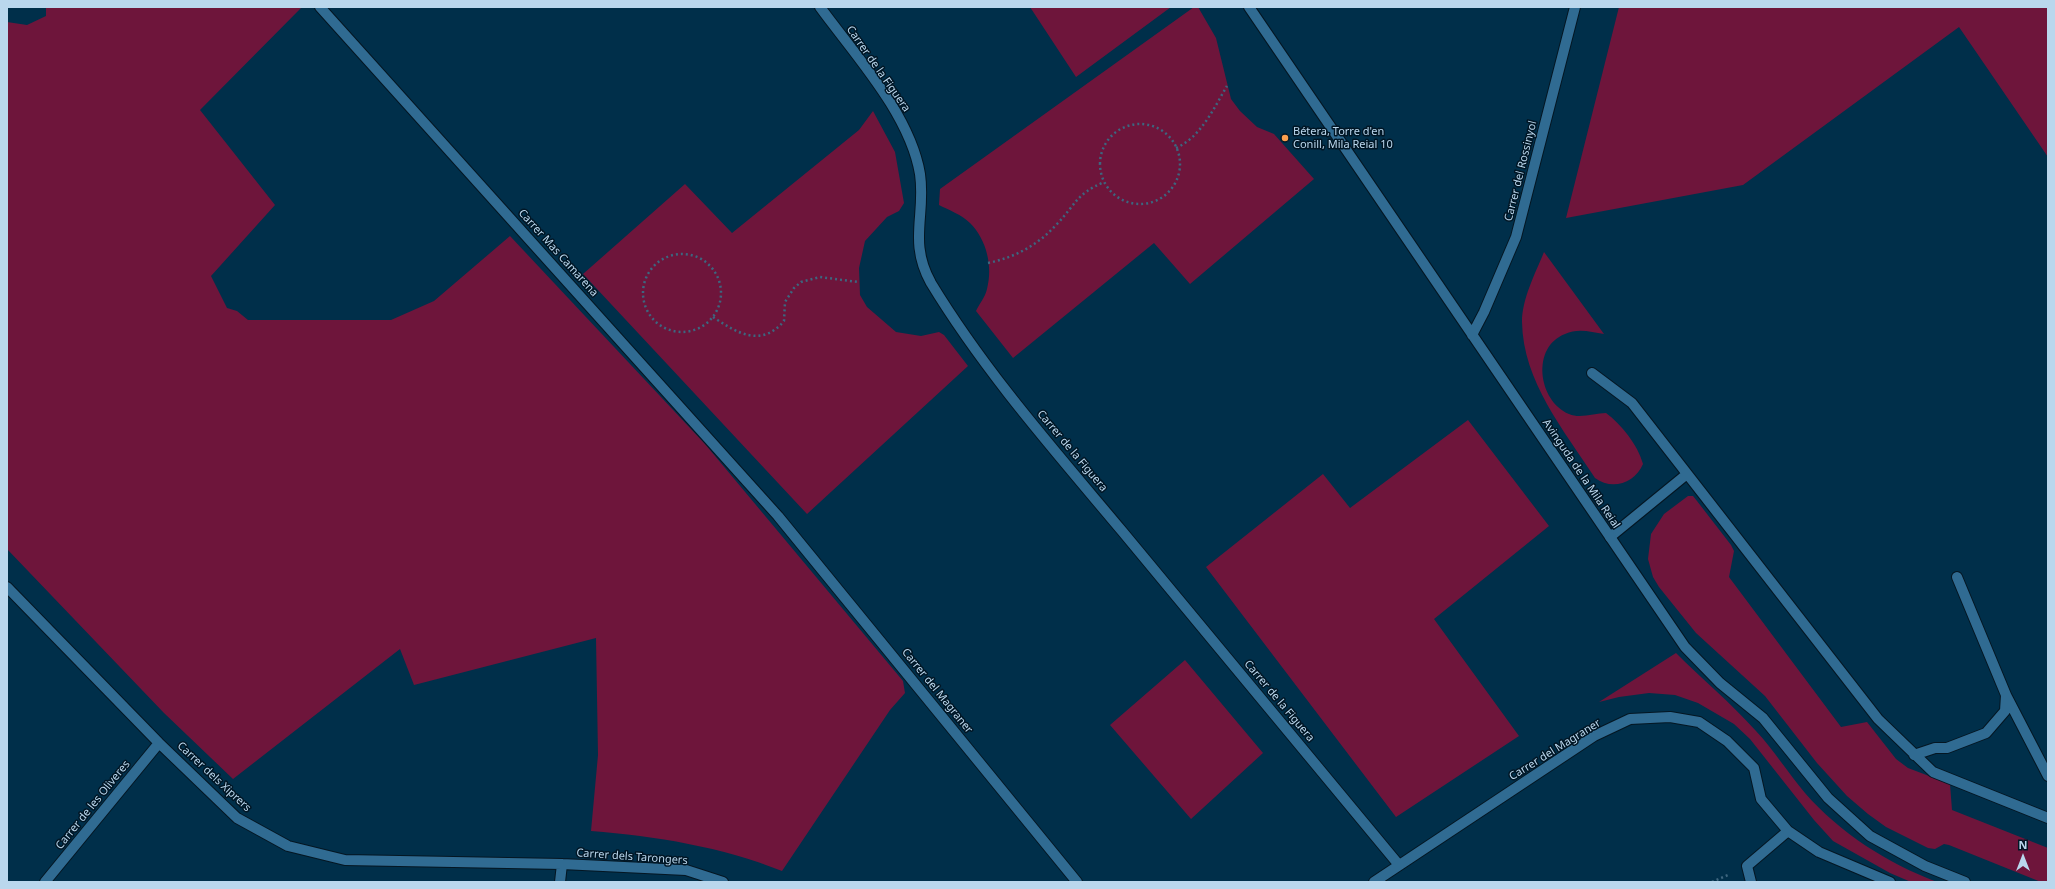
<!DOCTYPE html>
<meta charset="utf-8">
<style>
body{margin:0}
#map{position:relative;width:2055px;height:889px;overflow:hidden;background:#002f4a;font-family:"Noto Sans",sans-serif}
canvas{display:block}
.frame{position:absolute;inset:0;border:8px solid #bad7ed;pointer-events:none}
.north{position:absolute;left:2003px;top:837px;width:40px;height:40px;-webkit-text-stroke:3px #001625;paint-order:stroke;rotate:0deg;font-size:11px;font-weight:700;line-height:16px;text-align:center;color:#bad7ed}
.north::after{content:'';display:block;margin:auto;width:14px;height:18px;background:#bad7ed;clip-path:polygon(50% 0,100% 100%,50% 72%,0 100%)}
</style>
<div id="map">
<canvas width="2055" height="889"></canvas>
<div class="frame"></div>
<div class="north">N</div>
</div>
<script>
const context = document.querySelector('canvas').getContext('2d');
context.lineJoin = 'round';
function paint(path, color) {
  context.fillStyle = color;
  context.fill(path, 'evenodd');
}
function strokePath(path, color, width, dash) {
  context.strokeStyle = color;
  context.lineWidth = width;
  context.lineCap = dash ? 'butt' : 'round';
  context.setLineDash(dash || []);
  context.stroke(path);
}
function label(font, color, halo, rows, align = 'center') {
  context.font = font + ' "Noto Sans",sans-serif';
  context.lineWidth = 3;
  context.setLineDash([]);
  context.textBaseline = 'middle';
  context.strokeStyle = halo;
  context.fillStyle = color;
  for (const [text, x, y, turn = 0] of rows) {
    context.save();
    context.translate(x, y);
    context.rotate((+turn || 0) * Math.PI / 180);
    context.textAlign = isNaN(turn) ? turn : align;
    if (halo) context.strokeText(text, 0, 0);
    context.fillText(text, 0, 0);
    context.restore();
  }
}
paint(new Path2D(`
 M46,7h256l-102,103 75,95 -64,71 16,32 10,3 11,9h143l43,-19 76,-65 195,208 198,237 2,12 -15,17 -108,161c-60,-24 -126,-35 -191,-40l7,-76 -2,-117 -182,47 -14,-36 -167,130 -69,-66 -157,-164v-527l20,3 19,-9z
 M1030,7h141l-95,70z
 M1194,7h4l18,31 15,61 9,12 17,16 17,7 40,45 -124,105 -36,-41 -141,115 -37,-47c3,-7 9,-13 11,-22 6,-22 0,-49 -17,-66 -8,-8 -21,-13 -31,-18l1,-16z
 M1619,7h429v150l-89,-130 -216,158 -177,33z
 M873,111l22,41 9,51 -5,8 -12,6 -22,24 -6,27 1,27 7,12 29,25 25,4 18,-4 5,3 24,31 -161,148 -224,-240 102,-90 47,49 127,-103z
 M1544,252l60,82c-13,-2 -26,-6 -39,0 -34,13 -27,67 4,80 11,5 26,-1 37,-1 15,11 32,32 37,51 -8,19 -31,27 -48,14 -31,-48 -72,-96 -73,-156 0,-23 13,-48 22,-70z
 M1468,420l81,106 -115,93 85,117 -123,81 -190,-250 117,-93 27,34z
 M1688,496h5l4,5 34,44 3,6 -5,26 112,150 26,-5 29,37 12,9 42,16 2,26 96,38v34h-7l-92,-37 -5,-1 -9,5 -7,-1 -42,-21 -18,-13 -21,-18 -30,-33 -52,-67 -69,-63 -37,-46 -6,-10 -5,-18 3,-25 13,-20z
 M1676,653c26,26 55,50 80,78 18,19 32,42 49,62 35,40 82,70 132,89h-26l-21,-9 -57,-32 -19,-21 -64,-81 -16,-15 -36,-21 -23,-8 -26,-2 -30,4 -20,5z
 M1185,660l78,93 -72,66 -81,-94z`), '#6e153b');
const service = new Path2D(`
 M1592,373l40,30 246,316 55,53 115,46
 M1610,537l77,-63
 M2006,695l42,81
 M1914,755l21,-7h12l39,-15 19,-22 1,-16 -49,-118`);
const minor = new Path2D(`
 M320,7l458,509 299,366
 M820,7c35,48 90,107 100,167 6,41 -12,68 11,109 54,89 124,168 191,248 92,111 185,223 277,334
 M1249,7l436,640 35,36 43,35 65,80 42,38 55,30 40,16
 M1472,335l12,-23 32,-75 59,-230
 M7,587l152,156 78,75 51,28 57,14 217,4 124,6 37,12
 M45,882l114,-139
 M560,882l2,-18
 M1374,882l220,-146 36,-17 40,-2 29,5 28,19 27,27 7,31 27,32 31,21 71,30
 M1751,882l-4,-16 41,-35`);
strokePath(service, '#041622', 12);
strokePath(minor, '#041622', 12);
strokePath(new Path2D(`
 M1100 164a40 40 0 1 1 80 0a40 40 0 1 1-80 0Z
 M1176,148c25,-11 38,-40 51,-62
 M643 293a39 39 0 1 1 78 0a39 39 0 1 1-78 0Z
 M988,263c28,-6 50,-18 69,-39 20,-21 18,-29 47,-42
 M713,317c24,16 48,31 71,4l1,-19 9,-14 7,-6 19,-5 38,5
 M1712,882l16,-7`), '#3d667f', 2.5, [2, 3]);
strokePath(service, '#306b92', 10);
strokePath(minor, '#306b92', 10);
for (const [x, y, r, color] of [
 [1285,138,4,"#fa9f4e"]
]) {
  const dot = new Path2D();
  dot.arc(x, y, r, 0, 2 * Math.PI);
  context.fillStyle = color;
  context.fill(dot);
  strokePath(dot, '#001625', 1.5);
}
label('11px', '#bad7ed', '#001625', [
 ["Carrer de la Figuera",878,69,55],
 ["Carrer del Rossinyol",1521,171,-76],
 ["Carrer Mas Camarena",558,253,48],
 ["Carrer de la Figuera",1072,451,50],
 ["Avinguda de la Mila Reial",1581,474,56],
 ["Carrer del Magraner",937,691,51],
 ["Carrer de la Figuera",1279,701,50],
 ["Carrer del Magraner",1555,750,-32],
 ["Carrer dels Xiprers",214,777,43],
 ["Carrer de les Oliveres",93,805,-51],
 ["Carrer dels Tarongers",632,857,4]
]);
label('11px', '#bad7ed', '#001625', [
 ["Bétera, Torre d'en",1293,132],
 ["Conill, Mila Reial 10",1293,145]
], 'left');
</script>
